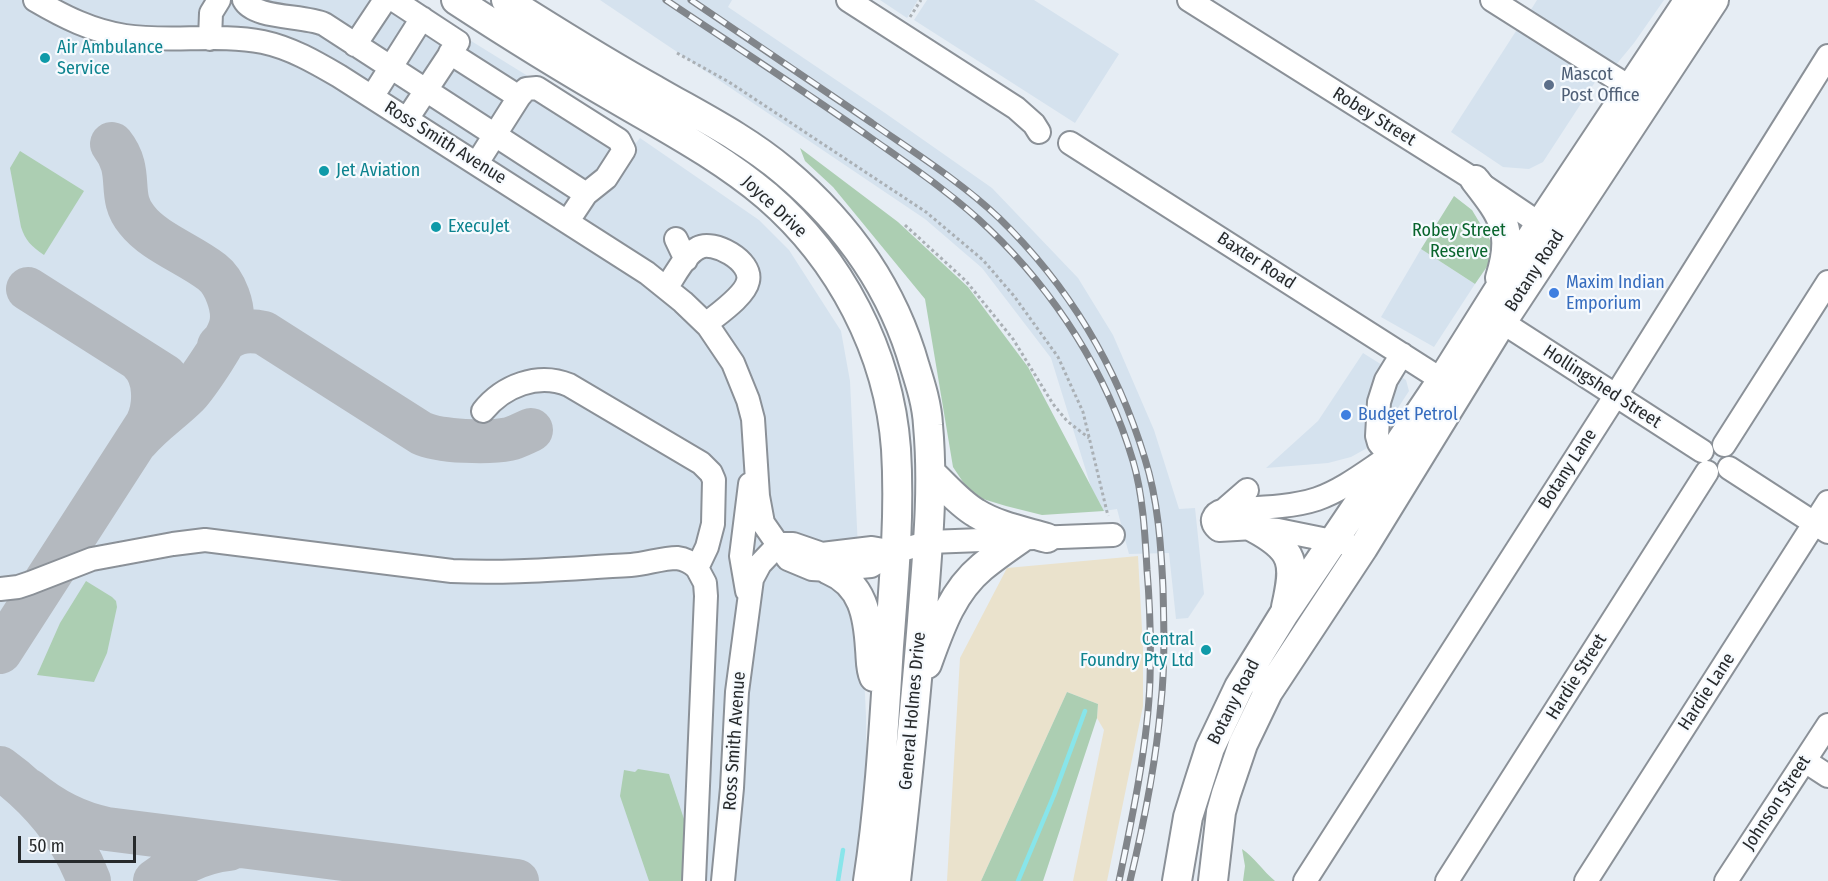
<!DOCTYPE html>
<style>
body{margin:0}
#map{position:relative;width:1828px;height:881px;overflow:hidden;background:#e6edf4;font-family:"Fira Sans Condensed",sans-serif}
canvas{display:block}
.scale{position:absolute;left:18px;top:836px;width:118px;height:27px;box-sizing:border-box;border:3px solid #272a2c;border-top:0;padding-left:8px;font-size:18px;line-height:21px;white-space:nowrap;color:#272a2c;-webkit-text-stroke:4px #f6fafe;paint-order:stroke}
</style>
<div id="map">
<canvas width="1828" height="881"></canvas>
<div class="scale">50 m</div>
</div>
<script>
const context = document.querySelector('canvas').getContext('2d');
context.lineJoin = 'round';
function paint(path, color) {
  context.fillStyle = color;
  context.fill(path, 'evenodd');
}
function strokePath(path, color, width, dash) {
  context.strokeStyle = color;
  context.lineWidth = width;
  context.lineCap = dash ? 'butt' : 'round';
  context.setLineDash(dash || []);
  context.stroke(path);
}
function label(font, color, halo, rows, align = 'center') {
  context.font = font + ' "Fira Sans Condensed",sans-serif';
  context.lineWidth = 4.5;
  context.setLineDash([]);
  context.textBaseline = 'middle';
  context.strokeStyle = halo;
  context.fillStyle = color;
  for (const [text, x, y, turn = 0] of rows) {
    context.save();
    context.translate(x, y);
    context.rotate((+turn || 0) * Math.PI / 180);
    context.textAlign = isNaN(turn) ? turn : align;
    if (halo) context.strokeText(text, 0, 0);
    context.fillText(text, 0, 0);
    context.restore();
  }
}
paint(new Path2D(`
 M0,0h405l231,143 4,-5 119,82 30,30 52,81 9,50 16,335v69l-13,96h-853z
 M600,0h132l-4,7 157,106 107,75 86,90 35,57 41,95 25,79 16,-1 9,86 -16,24 -12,1 -7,-66 -40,1 -12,-45 -13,2 -13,-24 -40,-129 -69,-90 -57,-49z
 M880,0h38l-11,18z
 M927,0h107l85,54 -44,69 -161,-103z
 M1537,0h127l-30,43 -19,23 -88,-50z
 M1518,28l79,51 -54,83 -14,7 -26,-2 -52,-35z
 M1421,249l54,35 -41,63 -53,-30z
 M1363,353l43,27 3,11 -24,37 -16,19 -18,10 -23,6 -62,5 52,-47z`), '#d5e2ee');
paint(new Path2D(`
 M1138,556l5,92v58l-36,175h-34l31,-151 -7,-12 1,-14 -31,-12 -86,189h-34l13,-223 47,-90z`), '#eae2cc');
paint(new Path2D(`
 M800,148l98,74 70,65 60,80 76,144 -62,4 -36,-9 -23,-7 -16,-11 -14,-21 -28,-168 -92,-112 -28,-26z
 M20,151l64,40 -40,64c-12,-8 -19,-15 -23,-28l-11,-59z
 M1454,196l18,14 21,35v13l-18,26 -54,-35z
 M86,581l26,16 4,4 1,6 -10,46 -13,29 -57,-7 23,-52z
 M1067,692l31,12 -1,14 -54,163h-62z
 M638,769l31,5 22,66 -5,41h-37l-29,-85 4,-26 11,2z
 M1242,849c12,8 21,22 33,32h-32l2,-15z`), '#acceb2');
strokePath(new Path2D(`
 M838,881l5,-31
 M1018,881l36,-86 31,-84`), '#88e5ea', 4.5);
strokePath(new Path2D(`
 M112,144c23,29 4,51 25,76 17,22 52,34 75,52 13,10 23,36 19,53 -3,14 -34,59 -44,70 -16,16 -35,28 -50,46
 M28,289l137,87
 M219,346c12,-14 27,-17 45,-13l157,100c19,9 68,10 88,6 8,-2 15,-6 22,-9
 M0,652l147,-228c9,-19 9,-48 -7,-63
 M0,768c39,28 72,67 89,113
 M28,790c24,20 48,33 79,39l410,52
 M155,881c22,-17 46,-29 74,-32`), '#b4b9bf', 44);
const minor = new Path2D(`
 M35,0c29,17 57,31 90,36 45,7 93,-3 138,6 28,6 52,20 76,34l308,197 36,29 25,24 25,37 15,37 5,19 5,77 5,27 25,36 24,10 17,1 42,-4 24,-14 34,-10 184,-7
 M244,0c10,19 59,15 80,24l262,170 -18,27
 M394,0l64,42 -51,77
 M848,0l168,108 18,16 5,8
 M1189,0l286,180 77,52
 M1492,0l139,88
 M210,39l1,-26 8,-13
 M355,45l30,-45
 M450,53l69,44 -42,66
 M372,97l50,-79
 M519,97l7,-8 11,-1 82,52 5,10 -18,28 -20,16
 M1070,143l372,237
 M676,239l10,21
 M666,288c9,-12 18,-33 32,-40 15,-9 55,13 50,33 -3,15 -30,33 -42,43
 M1502,322l200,129
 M483,411c20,-25 55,-39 86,-26l132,78 10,10 3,7 -1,44 -6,23 -10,21 8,15 1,13 -12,285
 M1724,445l104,-163
 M1729,468l99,64
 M1224,510l23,-20
 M779,544h14l29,10 50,-6 23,4
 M1347,544l-69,-14 -24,-2 -35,2c-11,-8 -6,-17 5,-20 29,-2 66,-2 93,-11 26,-9 50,-28 73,-43l-11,-13 -2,-7 2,-34 7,-22 16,-26
 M0,589l18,-2 12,-4 62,-24 81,-15 32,-4 247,31c60,3 119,-3 179,-6 15,-1 31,-7 46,-7 8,1 14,4 20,10
 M747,591l-6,-35 9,-72
 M1805,761l23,15
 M723,881l9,-93 5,-96 15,-113 8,-15 19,-20
 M1305,881l311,-486 212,-339
 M1447,881l260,-409
 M1586,881l242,-379
 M1726,881l102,-156`);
const major = new Path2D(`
 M456,0c52,34 105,67 159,98 51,30 106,59 152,98 73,63 122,156 129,253 4,65 -2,132 -7,197 -5,79 -9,157 -21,235
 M506,0c49,31 98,62 149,90 43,25 90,48 129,81 62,52 109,118 131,196 6,19 12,38 13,58 6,66 -1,130 -6,196 -7,87 -16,173 -26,260
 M1475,180c28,36 40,51 25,98
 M931,473c14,13 28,30 45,40 21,13 47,18 71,25
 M1254,528c41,22 42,35 32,79
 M829,570c34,14 39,46 41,79 1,9 0,19 4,28
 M927,664c13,-36 25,-72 55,-97 12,-10 25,-19 38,-28
 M1177,881l11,-64 12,-38 10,-31 29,-61 45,-73 158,-234 98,-156 149,-224
 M1213,881l8,-69 5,-18 17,-50 25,-52 95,-144 139,-226 212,-322`);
strokePath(minor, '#8b9198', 26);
strokePath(major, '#8b9198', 32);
strokePath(new Path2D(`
 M910,17l11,-17
 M677,53l52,29 197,130 57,48 31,36 44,61 25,55 25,104
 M905,225l61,56 47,58 40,65 14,17 22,17`), '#aab0b5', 3, [3, 3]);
strokePath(minor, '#fff', 22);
strokePath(major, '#fff', 28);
const rail = new Path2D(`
 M666,0c69,46 138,91 205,138 41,29 83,57 118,91 66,63 118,144 144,232 10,34 12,73 14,109 3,36 4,73 3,110 -2,63 -18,139 -31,201
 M691,0c61,41 121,82 181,123 43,30 89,59 127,95 69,67 118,148 146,241 13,41 16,86 18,129 1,39 2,77 -2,115 -5,60 -17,120 -31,178`);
strokePath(rail, '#81858a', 7);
strokePath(rail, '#f6fafe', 4.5, [14]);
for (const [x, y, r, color] of [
 [45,58,6,"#0f9aa8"],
 [1549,85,6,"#5c6f8a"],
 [324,171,6,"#0f9aa8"],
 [436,227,6,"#0f9aa8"],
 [1554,293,6,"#3f7fe0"],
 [1346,415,6,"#3f7fe0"],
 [1206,650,6,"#0f9aa8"]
]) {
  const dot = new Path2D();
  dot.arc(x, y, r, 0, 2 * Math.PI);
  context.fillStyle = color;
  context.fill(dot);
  strokePath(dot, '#f6fafe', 2);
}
label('18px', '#0d838f', '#f6fafe', [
 ["Air Ambulance",57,48],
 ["Service",57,69],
 ["Jet Aviation",336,171],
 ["ExecuJet",448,227],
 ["Central",1194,640,"right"],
 ["Foundry Pty Ltd",1194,661,"right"]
], 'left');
label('18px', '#4e5e75', '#f6fafe', [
 ["Mascot",1561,75],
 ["Post Office",1561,96]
], 'left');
label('18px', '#272a2c', '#f6fafe', [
 ["Robey Street",1374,117,32],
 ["Ross Smith Avenue",445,143,32],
 ["Joyce Drive",774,207,43],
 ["Baxter Road",1256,261,33],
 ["Botany Road",1535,271,-57],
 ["Hollingshed Street",1602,387,33],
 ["Botany Lane",1568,469,-57],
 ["Hardie Street",1577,677,-58],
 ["Hardie Lane",1707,692,-57],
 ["Botany Road",1234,702,-63],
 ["General Holmes Drive",913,711,-85],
 ["Ross Smith Avenue",735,741,-86],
 ["Johnson Street",1777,803,-57]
]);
label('18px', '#09652d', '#f6fafe', [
 ["Robey Street",1459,231],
 ["Reserve",1459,252]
]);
label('18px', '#366cbe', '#f6fafe', [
 ["Maxim Indian",1566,283],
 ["Emporium",1566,304],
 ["Budget Petrol",1358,415]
], 'left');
</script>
